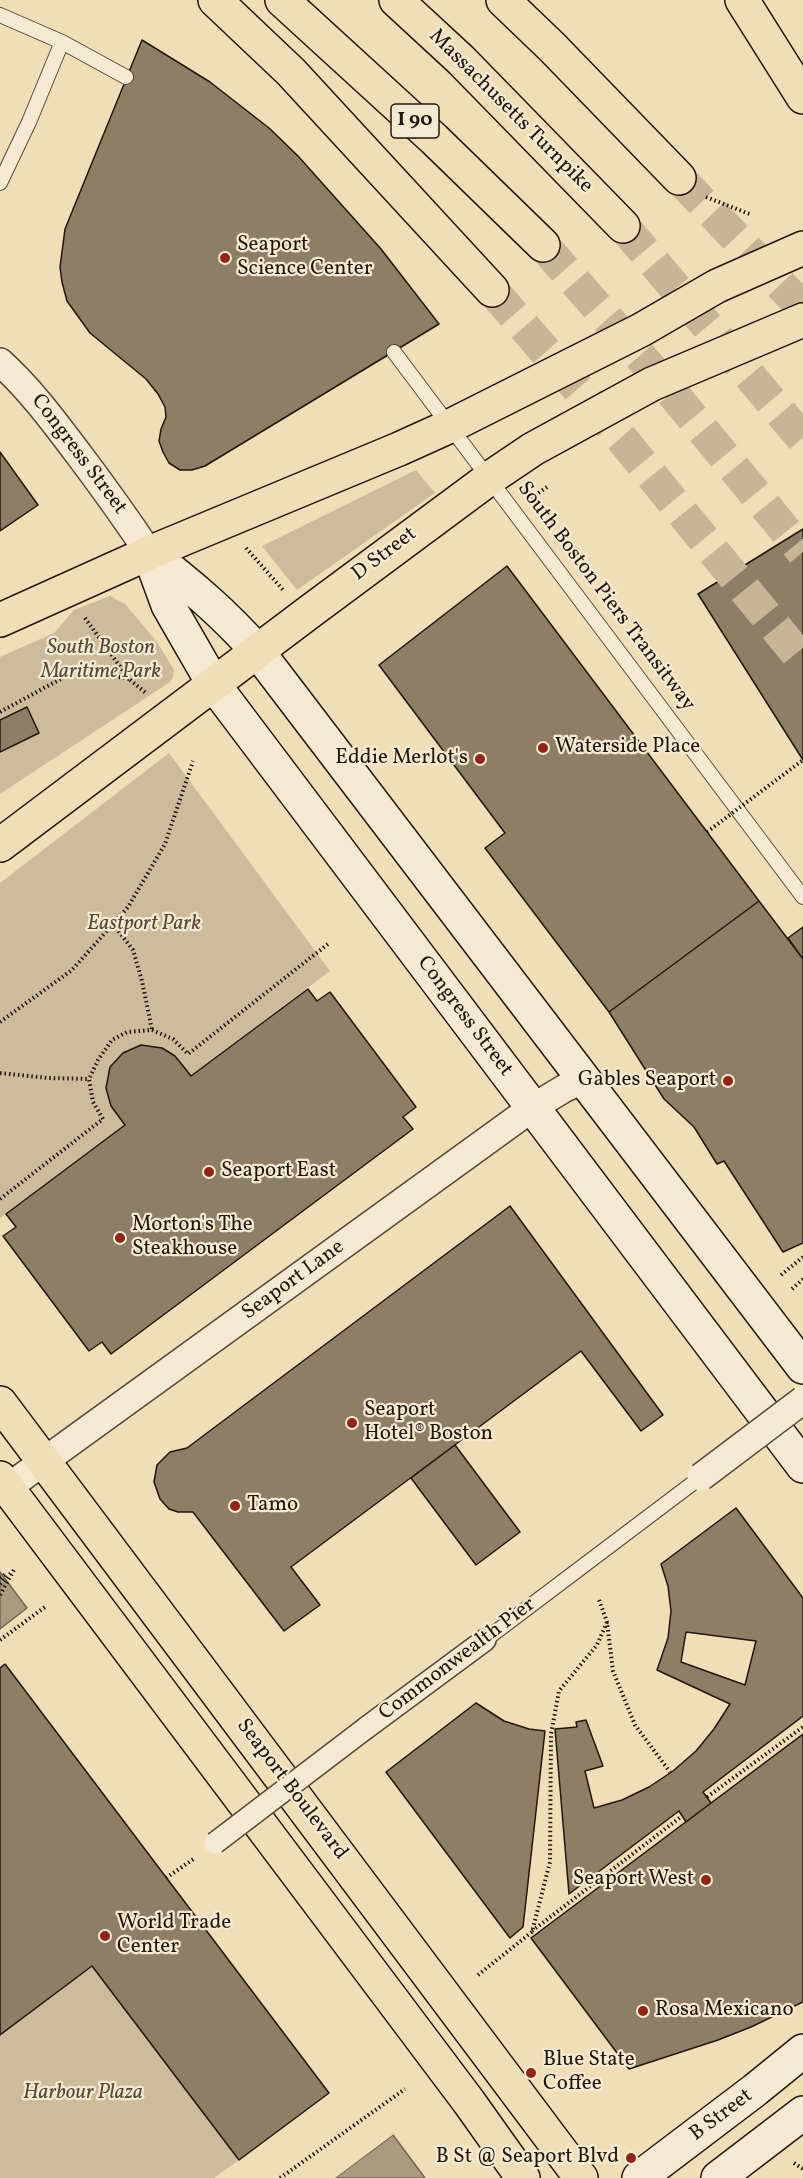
<!DOCTYPE html>
<meta charset="utf-8">
<style>
body{margin:0}
canvas{display:block;background:#f0deb8}
</style>
<canvas width="803" height="2178"></canvas>
<script>
const context = document.querySelector('canvas').getContext('2d');
context.lineJoin = 'round';
function paint(path, color) {
  context.fillStyle = color;
  context.fill(path, 'evenodd');
}
function strokePath(path, color, width, dash) {
  context.strokeStyle = color;
  context.lineWidth = width;
  context.lineCap = dash ? 'butt' : 'round';
  context.setLineDash(dash || []);
  context.stroke(path);
}
function label(font, color, halo, rows, align = 'center') {
  context.font = font + ' Vollkorn,serif';
  context.lineWidth = 4.5;
  context.setLineDash([]);
  context.textBaseline = 'middle';
  context.strokeStyle = halo;
  context.fillStyle = color;
  for (const [text, x, y, turn = 0] of rows) {
    context.save();
    context.translate(x, y);
    context.rotate((+turn || 0) * Math.PI / 180);
    context.textAlign = isNaN(turn) ? turn : align;
    if (halo) context.strokeText(text, 0, 0);
    context.fillText(text, 0, 0);
    context.restore();
  }
}
paint(new Path2D(`
 M416,470l19,23 -138,97 -35,-44z
 M110,596l15,8 32,38 17,28 -1,7 -3,5 -170,112v-137l54,-24 20,-23z
 M169,753l161,218 -139,105c-7,-8 -13,-19 -22,-24 -29,-19 -69,6 -62,41 2,13 11,22 18,32l-125,93v-335z
 M92,1966l147,194 -25,18h-214v-143z`), '#cdbc9b');
const water = new Path2D(`
 M0,1572l27,36 -27,21z
 M393,2135l32,43h-90z`);
paint(water, '#aa9a7e');
strokePath(water, '#746650', 1.5);
paint(new Path2D(`
 M393,2132l2,1 -60,45h-3z`), '#f0deb8');
const building = new Path2D(`
 M142,40l68,42 59,46 29,28 83,93 58,75 -234,142 -13,4h-12l-11,-7 -6,-11 -4,-11 2,-12 5,-12 -1,-10 -7,-13 -12,-15 -56,-46 -23,-32 -5,-19 -2,-15 5,-38z
 M0,452l38,53 -38,26z
 M803,529v231l-105,-166z
 M507,566l252,335 -150,111 -124,-164 20,-15 -126,-168z
 M27,707l12,26 -39,19v-32z
 M759,901l44,58v284l-20,9 -59,-91 -7,3 -23,-37 -30,-28 -55,-87z
 M803,927v32l-15,-21z
 M308,989l9,12 13,-9 86,115 -13,10 10,12 -302,225 -9,-12 -13,9 -86,-115 13,-9 -10,-13 119,-89 -14,-19 -5,-18 4,-21 13,-14 18,-8 21,3 13,8 16,20z
 M510,1206l153,209 -22,16 -60,-80 -290,216 29,38 -36,26 -91,-119h-15l-9,-3 -9,-10 -6,-17 3,-17 13,-13 17,-4z
 M455,1445l65,87 -44,33 -65,-87z
 M736,1508l67,90v118l-100,76 8,11 -25,19 -7,-11 -110,83 -14,-165 22,-2 -1,-5 10,-2 17,46 -18,5 9,37 28,-8 27,-13 24,-16 23,-20 18,-22 16,-25 -73,-34 11,-32 3,-27 -3,-25 -7,-22zM686,1632l70,9 -11,44 -64,-23z
 M5,1664l324,429 -90,67 -147,-194 -92,69v-367z
 M476,1703l28,18 25,8 16,2 -22,196 -13,11 -124,-166z
 M803,1734v268l-52,25 -33,13 -89,29 -98,-131z`);
paint(building, '#8e7e65');
strokePath(building, '#23170c', 1.5);
strokePath(new Path2D(`
 M679,178l124,130
 M623,226l180,213
 M543,245l131,150 129,157
 M492,290l130,149 181,222`), '#c7b696', 33, [33, 16]);
const service = new Path2D(`
 M0,15l62,27 64,35
 M0,183l29,-61 33,-80
 M394,352l409,545
 M485,1640l216,-163`);
const pedestrian = new Path2D(`
 M366,1728l119,-88`);
const minor = new Path2D(`
 M0,362c31,28 55,61 80,94 24,32 47,64 69,97
 M7,1488l525,-380 33,-20 18,-8`);
const secondary = new Path2D(`
 M149,553l19,52 46,80 589,781
 M149,553c40,31 76,61 109,99l545,715
 M639,2178l116,-88 48,-39
 M718,2178l85,-65`);
const primary = new Path2D(`
 M742,0l61,97
 M0,620l149,-67 250,-104 51,-23 191,-96 76,-44 86,-38
 M0,845l312,-235 178,-132 43,-29 119,-65 151,-64
 M0,1403l581,775
 M0,1478l469,624 54,76`);
const motorway = new Path2D(`
 M215,0l76,72 201,218
 M282,0l152,139 109,106
 M396,0l65,60 162,166
 M503,0l49,47 127,131`);
strokePath(service, '#564937', 16);
strokePath(pedestrian, '#564937', 24);
strokePath(minor, '#564937', 30);
strokePath(secondary, '#23170c', 36);
strokePath(primary, '#23170c', 36);
strokePath(motorway, '#23170c', 36);
strokePath(new Path2D(`
 M706,197l46,18
 M531,498l16,-11
 M246,548l38,43
 M85,618l44,61 17,14
 M0,712l79,-43 50,10
 M113,924l20,26 9,31 10,49
 M0,1022l72,-52 56,-63 37,-63 28,-83
 M0,1073l48,5 41,1
 M0,1199l103,-80 -10,-17 -4,-23 9,-19 14,-20 15,-8 25,-2 21,9 15,15 140,-110
 M781,1275l22,-18
 M792,1289l11,-10
 M0,1578l7,-5
 M0,1584l11,-11
 M0,1595l15,-27
 M599,1600l8,22 6,49 22,54 35,47
 M0,1640l45,-33
 M707,1797l96,-70
 M166,1878l29,-20
 M532,1931l150,-115
 M478,1975l54,-43 18,-70 1,-128 8,-43 38,-46 10,-23
 M794,2163l9,6
 M280,2178l125,-89`), '#23170c', 4, [1.5, 3]);
strokePath(service, '#f5ead1', 14);
strokePath(pedestrian, '#f5ead1', 21);
strokePath(minor, '#f5ead1', 27);
strokePath(secondary, '#f5ead1', 33);
strokePath(primary, '#f0deb8', 33);
strokePath(motorway, '#f0deb8', 33);
const pedestrianBridge = new Path2D(`
 M215,1843l151,-115`);
const minorBridge = new Path2D(`
 M701,1477l102,-77`);
strokePath(pedestrianBridge, '#564937', 24, []);
strokePath(minorBridge, '#564937', 30, []);
strokePath(new Path2D(`
 M707,832l96,-72`), '#23170c', 4, [1.5, 3]);
strokePath(pedestrianBridge, '#f5ead1', 21);
strokePath(minorBridge, '#f5ead1', 27);
for (const [x, y, r, color] of [
 [225,258,6,"#8f2418"],
 [543,748,6,"#8f2418"],
 [480,759,6,"#8f2418"],
 [728,1081,6,"#8f2418"],
 [209,1172,6,"#8f2418"],
 [120,1238,6,"#8f2418"],
 [352,1423,6,"#8f2418"],
 [235,1506,6,"#8f2418"],
 [706,1880,6,"#8f2418"],
 [105,1936,6,"#8f2418"],
 [643,2011,6,"#8f2418"],
 [531,2073,6,"#8f2418"],
 [631,2158,6,"#8f2418"]
]) {
  const dot = new Path2D();
  dot.arc(x, y, r, 0, 2 * Math.PI);
  context.fillStyle = color;
  context.fill(dot);
  strokePath(dot, '#f5ead1', 2);
}
for (const [x, y, w] of [
 [415,121,48]
]) {
  const box = new Path2D();
  box.roundRect(x - w / 2, y - 17, w, 34, 4.5);
  context.fillStyle = '#f5ead1';
  context.fill(box);
  strokePath(box, '#23170c', 1.5);
}
label('bold 20px', '#23170c', null, [
 ["I 90",415,121]
]);
label('21px', '#23170c', '#f5ead1', [
 ["Massachusetts Turnpike",510,112,45],
 ["Congress Street",78,455,53],
 ["D Street",385,555,-37],
 ["South Boston Piers Transitway",605,597,53],
 ["Congress Street",464,1017,53],
 ["Seaport Lane",294,1281,-36],
 ["Commonwealth Pier",458,1660,-37],
 ["Seaport Boulevard",291,1790,53],
 ["B Street",722,2116,-37]
]);
label('21px', '#23170c', '#f5ead1', [
 ["Seaport",237,246],
 ["Science Center",237,270],
 ["Waterside Place",555,748],
 ["Eddie Merlot's",468,759,"right"],
 ["Gables Seaport",716,1081,"right"],
 ["Seaport East",221,1172],
 ["Morton's The",132,1226],
 ["Steakhouse",132,1250],
 ["Seaport",364,1411],
 ["Hotel® Boston",364,1435],
 ["Tamo",247,1506],
 ["Seaport West",694,1880,"right"],
 ["World Trade",117,1924],
 ["Center",117,1948],
 ["Rosa Mexicano",655,2011],
 ["Blue State",543,2061],
 ["Coffee",543,2085],
 ["B St @ Seaport Blvd",619,2158,"right"]
], 'left');
label('italic 21px', '#564937', '#f5ead1', [
 ["South Boston",101,649],
 ["Maritime Park",101,673],
 ["Eastport Park",144,925],
 ["Harbour Plaza",83,2094]
]);
</script>
